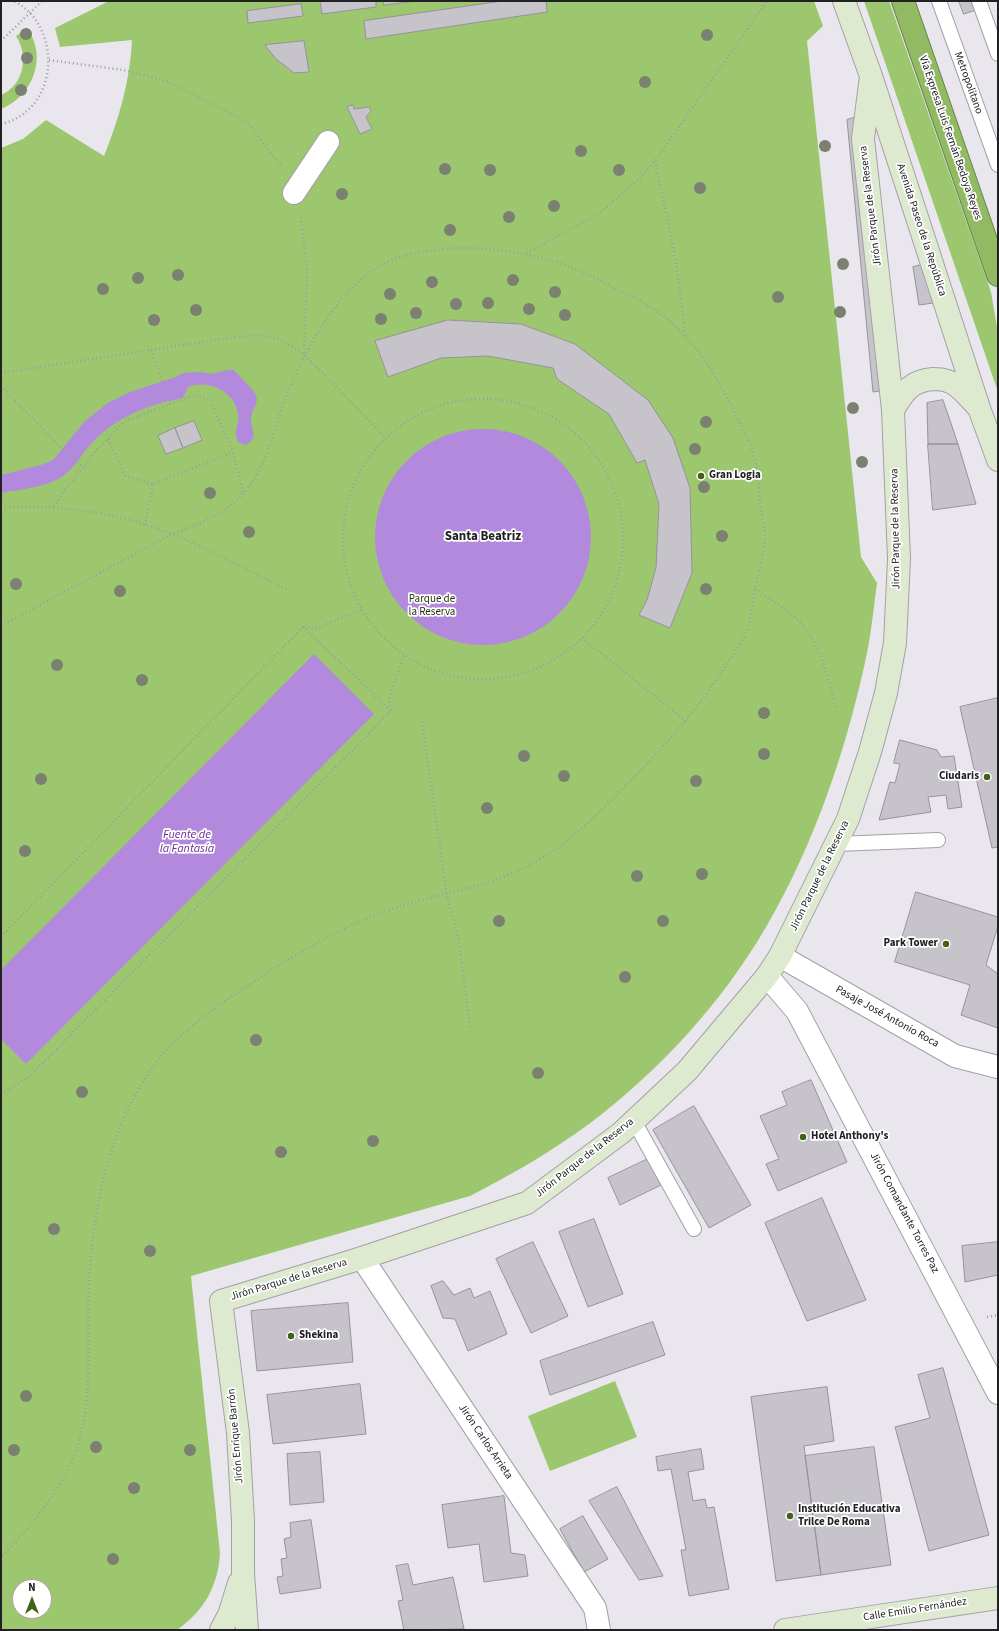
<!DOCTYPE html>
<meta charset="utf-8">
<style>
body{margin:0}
#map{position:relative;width:999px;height:1631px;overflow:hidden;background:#e9e6ed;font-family:"Source Sans 3",sans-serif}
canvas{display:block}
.frame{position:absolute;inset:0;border:2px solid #212023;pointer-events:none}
.north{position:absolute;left:12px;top:1579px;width:40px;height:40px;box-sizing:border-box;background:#fff;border:1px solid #a6a6a7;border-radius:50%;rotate:0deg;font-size:11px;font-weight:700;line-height:16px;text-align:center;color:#212023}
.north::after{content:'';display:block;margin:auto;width:14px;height:18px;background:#426216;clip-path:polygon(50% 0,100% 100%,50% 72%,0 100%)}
</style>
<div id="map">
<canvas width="999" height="1631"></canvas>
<div class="frame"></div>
<div class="north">N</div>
</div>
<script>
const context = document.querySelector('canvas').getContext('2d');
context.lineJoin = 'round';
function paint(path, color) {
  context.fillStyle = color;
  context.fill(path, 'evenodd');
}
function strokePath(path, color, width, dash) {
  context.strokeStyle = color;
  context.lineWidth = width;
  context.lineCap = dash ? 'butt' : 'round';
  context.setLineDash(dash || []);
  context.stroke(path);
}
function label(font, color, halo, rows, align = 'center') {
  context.font = font + ' "Source Sans 3",sans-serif';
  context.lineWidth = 3.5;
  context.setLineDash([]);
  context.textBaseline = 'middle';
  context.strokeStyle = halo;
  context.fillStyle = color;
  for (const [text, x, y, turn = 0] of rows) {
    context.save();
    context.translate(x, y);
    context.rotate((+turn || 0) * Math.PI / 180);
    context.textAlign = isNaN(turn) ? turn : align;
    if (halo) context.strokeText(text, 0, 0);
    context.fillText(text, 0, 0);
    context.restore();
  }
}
paint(new Path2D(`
 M109,1h705l9,25 -16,15 54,516 16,26c-3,21 -5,43 -9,65 -19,94 -53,196 -102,279 -44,76 -107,144 -177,197 -38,28 -78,51 -119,72l-279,80 29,277c-2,33 -15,57 -43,77h-176v-1482l22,-9 23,-19 58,36c15,-37 26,-75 28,-116l-72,7 -5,-19zM20,1587h24v24h-24z
 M864,1h25l102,291 7,41v59z
 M27,28c21,29 6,68 -26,81v-14c23,-10 28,-39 15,-59z
 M615,1381l22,56 -87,34 -22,-55z`), '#9dc76e');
paint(new Path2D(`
 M228,370h6c3,4 20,20 21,23 5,10 -2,15 -4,24 -2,11 10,19 -5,28l-7,-2c-7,-11 1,-18 -1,-29 -3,-23 -31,-35 -50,-27l-5,11c-34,6 -69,20 -92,46 -10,11 -18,26 -31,34 -17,10 -40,11 -59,15v-18l40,-10 12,-5 32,-39 23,-18 22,-11 43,-14 10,-5 17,-1 11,2z
 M375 537a108 108 0 1 1 216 0a108 108 0 1 1-216 0Z
 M314,654l60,60 -348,350 -25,-25v-69z`), '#b289dd');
const building = new Path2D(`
 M376,1v6l-54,7 -2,-12z
 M384,1h33l-33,4z
 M503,1h43l1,11 -181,27 -2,-18z
 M959,1h14l3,9 -12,4z
 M301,4l2,12 -55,7 -1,-12z
 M304,41l5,31 -15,1 -18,-14 -11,-14z
 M353,105l1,4 15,-2 2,4 -5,6 6,12 -12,5 -13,-27z
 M856,117l31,273 -14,2 -26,-272z
 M926,264l7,39 -14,2 -6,-38z
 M448,320l73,4 54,20 73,56 25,38 17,50 2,85 -22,55 -31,-13 8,-15 9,-32 3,-64 -14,-44 -8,3 -28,-49 -52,-35 -4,-11 -65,-12 -47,2 -53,19 -13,-36z
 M943,400l15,44h-30l-1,-41z
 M194,421l8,19 -19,8 -8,-20z
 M175,428l8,20 -17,6 -8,-18z
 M928,444h30l18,60 -43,6z
 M998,698v149l-6,1 -32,-141z
 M900,740l37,10 4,7 13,-1 8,51 -14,2 -2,-14 -18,2 3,15 -52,8 11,-38 5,1 5,-19 -6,-1z
 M916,892l82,25v9l-12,39 12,9v54l-37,-13 9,-30 -75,-23z
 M811,1080l36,82 -69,29 -12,-27 13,-5 -19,-43 27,-11 -5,-13z
 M694,1106l57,99 -42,23 -56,-98z
 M648,1159l13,26 -41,20 -12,-27z
 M822,1198l44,102 -59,21 -42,-98z
 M594,1219l29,75 -35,13 -29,-75z
 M533,1242l35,74 -37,17 -35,-74z
 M998,1242v33l-33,7 -3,-36z
 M443,1281l11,14 16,-7 4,10 16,-7 17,43 -39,17 -13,-32 -12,-1 -12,-32z
 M348,1303l5,59 -96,9 -6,-60z
 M653,1322l12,33 -115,40 -10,-34z
 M943,1368l46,167 -60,16 -34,-124 35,-9 -12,-43z
 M360,1384l6,50 -93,10 -6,-49z
 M827,1387l7,54 -30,5 17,129 -45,6 -25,-184z
 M874,1447l17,118 -70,10 -16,-119z
 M701,1449l3,20 -16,3 5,29 12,-2 2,9 7,-1 15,82 -40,7 -8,-46h5l-15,-81 -13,2 -2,-14z
 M320,1452l4,50 -34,3 -3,-51z
 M617,1487l46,89 -24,4 -50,-79z
 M504,1496l7,57 14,2 3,21 -44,6 -5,-38 -31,4 -6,-43z
 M583,1516l25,43 -24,13 -24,-43z
 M311,1520l10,68 -41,6 -3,-17 6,-1 -2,-17 6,-1 -3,-19 7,-2 -1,-14z
 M408,1564l5,21 40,-8 11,52 -60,1 -6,-29 5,-1 -7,-34z`);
paint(building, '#c6c3ca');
strokePath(building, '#969399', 1);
const lane = new Path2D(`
 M939,1l59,164
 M979,1l19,53
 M836,844l102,-4
 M634,1121l60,108`);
const street = new Path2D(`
 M294,193l34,-51
 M780,956l175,100 43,11
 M767,976l30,35 201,382
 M362,1258l233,350 4,22`);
const secondary = new Path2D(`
 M844,1l27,75 108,332 19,52
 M893,410c11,-18 17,-29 40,-31 9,0 17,1 24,7 7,5 13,13 20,20
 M221,1630l8,-15 10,-32
 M247,1630l-4,-57v-52l-5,-88 -17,-132 141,-43 165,-55 94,-70 66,-62 80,-95 13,-20 68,-137 22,-67 16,-59 9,-50 4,-84 -6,-149 -30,-271 8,-63
 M785,1630l213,-32`);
const highway = new Path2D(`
 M903,1l95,274`);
strokePath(lane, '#a3a0a6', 16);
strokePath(street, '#a3a0a6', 24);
strokePath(secondary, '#a3a0a6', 24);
strokePath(highway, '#6a844c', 24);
strokePath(new Path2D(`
 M1,41l41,-40
 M49,60l74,10 46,12 78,40 34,44
 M1,124c58,-13 63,-97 13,-123
 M655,161c13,58 25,115 30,174
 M301,217l6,53 -3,84
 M527,253l73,-40 40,-35 15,-17 112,-160
 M151,350l20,55
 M1,373l221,-34 36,-4 19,3 27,16 82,84
 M1,386l57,59 26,23
 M343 539a140 140 0 1 1 280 0a140 140 0 1 1-280 0Z
 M108,439l17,37 28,8
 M1,507c58,-2 117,5 171,27 39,16 77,37 116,56
 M54,507l12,-19 18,-20 12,-18 12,-11 15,-17 71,-27 16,5 23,52 10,41
 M145,525l8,-41 80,-32
 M755,589c14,10 31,19 43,31 23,24 30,57 38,89
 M1,626l171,-92c25,-9 51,-19 70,-39 26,-28 32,-69 46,-103 22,-52 58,-120 116,-136 18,-5 38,-7 56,-8 35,0 68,5 102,16 18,6 35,15 52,24 13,7 28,13 40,21 37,26 58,59 78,98 6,14 15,27 20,42 6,17 6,38 8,56 2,11 5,24 5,34 -1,15 -6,31 -9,45 -3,15 -4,31 -9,46 -3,10 -11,20 -17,29 -27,43 -58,80 -94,116 -29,29 -59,62 -94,83 -39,25 -87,32 -130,45 -59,16 -112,48 -163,82 -35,23 -71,48 -96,82 -44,60 -61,145 -64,218 -3,49 4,100 -8,148 -11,50 -46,88 -80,124
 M303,627l88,84
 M304,627l11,2 46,-19
 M582,638l105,84
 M391,710l-2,-11 15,-44
 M422,722l25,173 11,41 12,91
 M1,937l302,-310
 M1,1094l27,-16 363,-367
 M987,1317l11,-2`), '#9e9ca2', 2.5, [1, 3]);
strokePath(lane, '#fff', 14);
strokePath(street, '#fff', 22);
strokePath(secondary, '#deead0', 22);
strokePath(highway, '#91ba62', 22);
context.fillStyle = '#7a8170';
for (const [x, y] of [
 [26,34],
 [707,35],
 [27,58],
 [645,82],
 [21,90],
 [825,146],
 [581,151],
 [445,169],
 [490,170],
 [619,170],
 [700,188],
 [342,194],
 [554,206],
 [509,217],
 [450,230],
 [843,264],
 [178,275],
 [138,278],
 [513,280],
 [432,282],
 [103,289],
 [555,292],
 [390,294],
 [778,297],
 [488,303],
 [456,304],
 [529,309],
 [196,310],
 [840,312],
 [416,313],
 [565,315],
 [381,319],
 [154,320],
 [853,408],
 [706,422],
 [695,449],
 [862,462],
 [704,487],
 [210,493],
 [249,532],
 [722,536],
 [16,584],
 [706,589],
 [120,591],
 [57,665],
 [142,680],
 [764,713],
 [764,754],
 [524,756],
 [564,776],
 [41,779],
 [696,781],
 [487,808],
 [25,851],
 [702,874],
 [637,876],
 [499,921],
 [663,921],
 [625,977],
 [256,1040],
 [538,1073],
 [82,1092],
 [373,1141],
 [281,1152],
 [54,1229],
 [150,1251],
 [26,1396],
 [96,1447],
 [14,1450],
 [190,1450],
 [134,1488],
 [113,1559]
]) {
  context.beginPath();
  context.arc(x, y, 6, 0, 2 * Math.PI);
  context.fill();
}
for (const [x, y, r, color] of [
 [701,476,4,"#426216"],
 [987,777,4,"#426216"],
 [946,944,4,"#426216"],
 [803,1137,4,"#426216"],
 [291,1336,4,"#426216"],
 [790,1516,4,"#426216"]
]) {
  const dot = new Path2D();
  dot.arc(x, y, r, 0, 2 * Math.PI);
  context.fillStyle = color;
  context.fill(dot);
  strokePath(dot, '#fff', 1.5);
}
label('11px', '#212023', '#fff', [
 ["Metropolitano",968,83,70],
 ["Vía Expresa Luis Fernán Bedoya Reyes",950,138,71],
 ["Jirón Parque de la Reserva",871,206,-97],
 ["Avenida Paseo de la República",921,230,72],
 ["Jirón Parque de la Reserva",896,529,-91],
 ["Jirón Parque de la Reserva",820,876,-64],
 ["Pasaje José Antonio Roca",887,1017,29],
 ["Jirón Parque de la Reserva",585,1158,-38],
 ["Jirón Comandante Torres Paz",904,1213,62],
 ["Jirón Parque de la Reserva",289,1280,-17],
 ["Jirón Enrique Barrón",236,1436,-95],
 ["Jirón Carlos Arrieta",485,1442,56],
 ["Calle Emilio Fernández",915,1610,-9]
]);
label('bold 11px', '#212023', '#fff', [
 ["Gran Logia",709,476],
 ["Ciudaris",979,777,"right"],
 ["Park Tower",938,944,"right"],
 ["Hotel Anthony's",811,1137],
 ["Shekina",299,1336],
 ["Institución Educativa",798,1510],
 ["Trilce De Roma",798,1523]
], 'left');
label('11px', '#1f2f0a', '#fff', [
 ["Parque de",432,600],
 ["la Reserva",432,613]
]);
label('italic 12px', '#653092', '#fff', [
 ["Fuente de",187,835],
 ["la Fantasía",187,849]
]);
label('bold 13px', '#212023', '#fff', [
 ["Santa Beatriz",483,537]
]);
</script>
